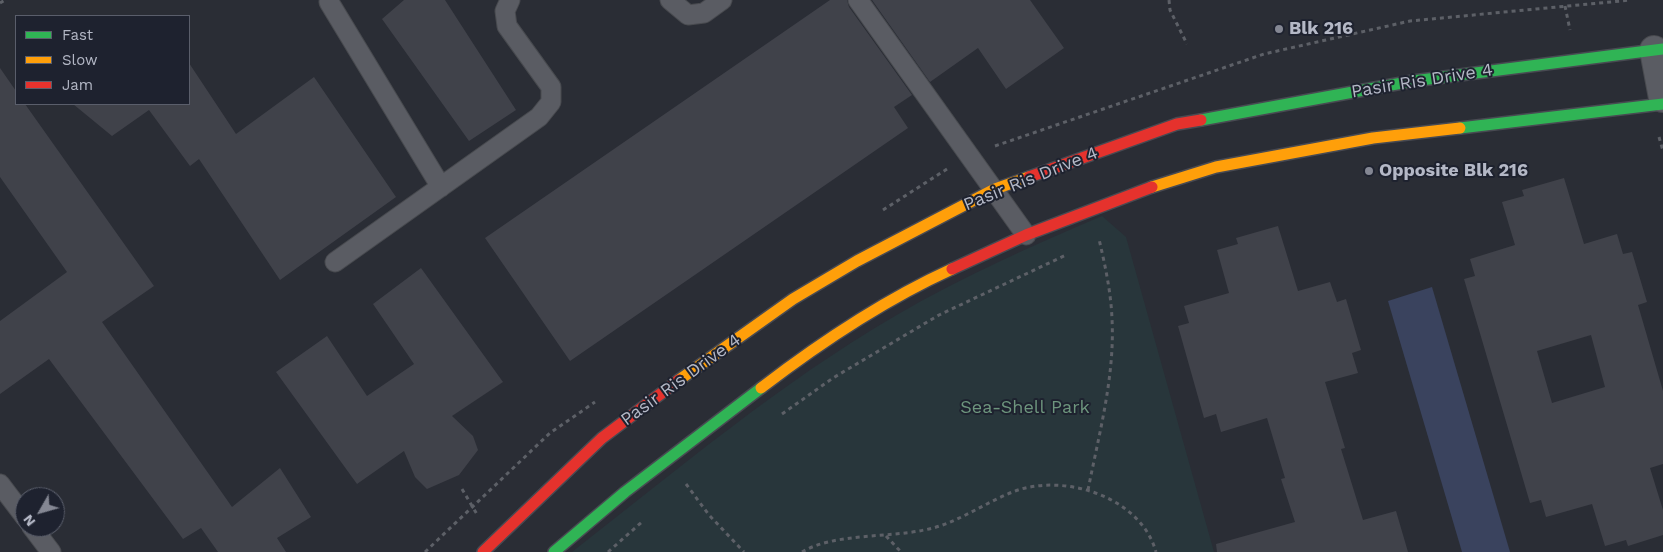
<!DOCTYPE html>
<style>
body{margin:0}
#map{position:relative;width:1663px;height:552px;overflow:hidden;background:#2a2d35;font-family:"Work Sans",sans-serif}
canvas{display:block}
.legend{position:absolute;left:15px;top:15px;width:175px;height:90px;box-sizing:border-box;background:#1e222f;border:1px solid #5a5e6b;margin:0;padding:6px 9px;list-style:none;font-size:15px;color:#b4b8c6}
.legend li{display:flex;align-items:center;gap:10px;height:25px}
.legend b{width:25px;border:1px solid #5a5e6b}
.north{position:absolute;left:15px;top:487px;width:50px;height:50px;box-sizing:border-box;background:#1e222f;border:1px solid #5a5e6b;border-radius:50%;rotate:232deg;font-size:14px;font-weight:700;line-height:20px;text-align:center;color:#b4b8c6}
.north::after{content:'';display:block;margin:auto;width:18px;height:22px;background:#848793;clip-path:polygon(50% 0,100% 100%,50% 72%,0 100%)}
</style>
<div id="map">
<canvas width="1663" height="552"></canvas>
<ul class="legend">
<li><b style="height:6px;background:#30b455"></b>Fast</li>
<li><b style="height:6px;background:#ff9f0a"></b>Slow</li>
<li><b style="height:6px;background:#e5322d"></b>Jam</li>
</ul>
<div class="north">N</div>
</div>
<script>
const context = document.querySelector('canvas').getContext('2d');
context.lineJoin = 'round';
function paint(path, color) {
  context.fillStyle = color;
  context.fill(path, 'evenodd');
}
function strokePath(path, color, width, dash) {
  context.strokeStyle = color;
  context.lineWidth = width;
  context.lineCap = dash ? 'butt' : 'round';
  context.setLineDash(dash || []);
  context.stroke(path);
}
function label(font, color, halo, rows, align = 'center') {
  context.font = font + ' "Work Sans",sans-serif';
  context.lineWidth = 4;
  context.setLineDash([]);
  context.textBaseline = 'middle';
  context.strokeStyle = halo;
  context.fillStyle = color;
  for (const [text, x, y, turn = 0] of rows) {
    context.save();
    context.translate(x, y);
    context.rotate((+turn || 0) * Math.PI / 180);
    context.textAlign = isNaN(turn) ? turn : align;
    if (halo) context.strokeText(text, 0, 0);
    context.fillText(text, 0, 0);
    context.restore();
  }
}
paint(new Path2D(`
 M1102,216l24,21 88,315h-642c105,-82 208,-169 323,-236 66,-39 137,-70 207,-100z`), '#28363b');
paint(new Path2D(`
 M1432,287l78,265h-48l-74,-251z`), '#3a435e');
paint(new Path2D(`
 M404,0h41l71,110 -47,31 -87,-122z
 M830,0h17l2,7 63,88 -18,12 14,21 -338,233 -85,-123z
 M872,0h158l34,48 -58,41 -28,-41 -48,34z
 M189,63l47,71 78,-57 82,120 -116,83 -81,-121 -9,7 -41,-56 -37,26 -39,-32h116z
 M0,68l16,23v13h9l129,182 -52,36 130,185 48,-39 31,49 -34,21 9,14h-68l-17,-24 -18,11 -134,-180 -49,35v-73l67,-49 -67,-95z
 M1564,178l20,66 33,-10 6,20 9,-2 15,50 -9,3 25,86v73l-13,4 13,42v25l-35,11 -2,-6 -21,6 -13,-42 -46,13 -5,-17 -11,3 -66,-224 11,-3 -5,-17 45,-14 -13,-43 22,-6 -2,-6zM1591,335l14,52 -53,16 -15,-52z
 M1278,226l20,65 32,-9 7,20 9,-3 15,51 -9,3 6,20 -33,9 20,66 -4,1 22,71 33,-9 12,41h-191l-1,-8 79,-22 -14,-43 4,-1 -18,-60 -46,14 -5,-18 -12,4 -26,-92 11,-3 -5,-17 45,-13 -12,-43 21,-6 -2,-6z
 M421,268l82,114 -51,34 21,20 5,14 -19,25 -32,14 -12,-12 -11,-26 -47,33 -81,-112 51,-36 40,60 47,-32 -41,-60z`), '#40424a');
const lane = new Path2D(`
 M670,0l18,15 16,-2 18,-13
 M858,0l168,235
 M329,2l112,185
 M335,262l204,-145 12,-15v-15l-44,-61 -2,-15 5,-11
 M0,484l25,33
 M32,527l19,25`);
const street = new Path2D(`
 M1654,50l9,48`);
const fast = new Path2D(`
 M1201,120l212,-39 250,-32
 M1460,128l203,-24
 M554,552l71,-60 136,-104`);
const slow = new Path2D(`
 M1152,187l64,-20 157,-29 87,-10
 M679,380l114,-81 64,-38 138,-72 34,-12
 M761,388c60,-46 123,-88 191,-119`);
const jam = new Path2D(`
 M1029,177l148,-53 24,-4
 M952,269l74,-34 126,-48
 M483,552l119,-114 77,-58`);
strokePath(lane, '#484a4f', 21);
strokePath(street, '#484a4f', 30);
strokePath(fast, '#484a52', 14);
strokePath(slow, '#484a52', 14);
strokePath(jam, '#484a52', 14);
strokePath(new Path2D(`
 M1169,0l1,10 17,34
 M0,3l5,-3
 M1565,6l5,24
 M1659,137l4,14
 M995,146l269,-92 146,-33 221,-21
 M883,210l64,-41
 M782,414l51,-36 106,-63 127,-60
 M686,484l23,31 35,37
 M462,489l16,27
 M1088,490c11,-56 27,-114 24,-171 -1,-27 -7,-54 -13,-80
 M886,536l15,16
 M425,552l125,-119 45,-31
 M608,552l35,-31
 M802,552c32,-19 85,-14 122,-22 34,-6 62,-29 94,-40 50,-16 123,8 138,62`), '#5d6067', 3, [4, 4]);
strokePath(lane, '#5a5c63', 19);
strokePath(street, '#5a5c63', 28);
strokePath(fast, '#30b455', 11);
strokePath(slow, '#ff9f0a', 11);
strokePath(jam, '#e5322d', 11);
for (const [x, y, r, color] of [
 [1279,29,5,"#848793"],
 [1369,171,5,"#848793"]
]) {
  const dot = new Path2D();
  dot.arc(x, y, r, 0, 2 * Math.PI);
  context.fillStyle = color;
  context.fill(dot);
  strokePath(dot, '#1e222f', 2);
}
label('bold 18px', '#b4b8c6', '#1e222f', [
 ["Blk 216",1289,29],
 ["Opposite Blk 216",1379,171]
], 'left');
label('18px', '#b4b8c6', '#1e222f', [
 ["Pasir Ris Drive 4",1422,81,-9],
 ["Pasir Ris Drive 4",1031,179,-22],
 ["Pasir Ris Drive 4",681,380,-36]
]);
label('18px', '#6d957d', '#1e222f', [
 ["Sea-Shell Park",1025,408]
]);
</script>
